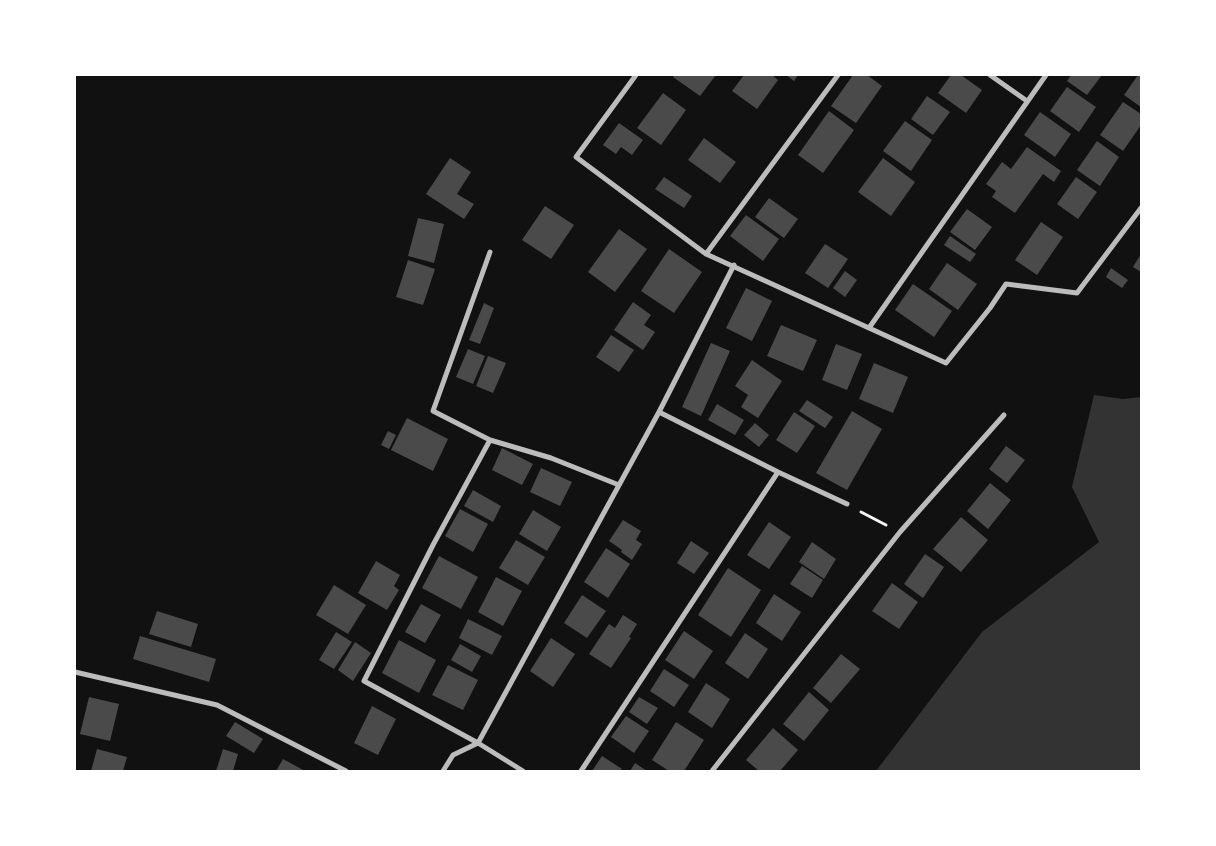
<!DOCTYPE html>
<style>
body{margin:0}
#map{position:relative;width:1216px;height:846px;overflow:hidden;background:#111;font-family:Lora,serif}
canvas{display:block}
.frame{position:absolute;inset:0;border:76px solid #fff;pointer-events:none}
</style>
<div id="map">
<canvas width="1216" height="846"></canvas>
<div class="frame"></div>
</div>
<script>
const context = document.querySelector('canvas').getContext('2d');
context.lineJoin = 'round';
function paint(path, color) {
  context.fillStyle = color;
  context.fill(path, 'evenodd');
}
function strokePath(path, color, width, dash) {
  context.strokeStyle = color;
  context.lineWidth = width;
  context.lineCap = dash ? 'butt' : 'round';
  context.setLineDash(dash || []);
  context.stroke(path);
}
paint(new Path2D(`
 M1094,395l29,4 18,-2v374h-265l106,-139 117,-90 -27,-55z`), '#333');
paint(new Path2D(`
 M675,75h41l-16,21 -27,-19z
 M744,75h28l6,5 -21,29 -25,-18z
 M786,75h12l-4,6z
 M853,75h14l15,11 -26,37 -25,-17z
 M951,75h10l21,15 -16,23 -28,-20z
 M1071,75h31l-15,20 -20,-14z
 M1138,75h3v32l-17,-12z
 M1067,87l29,20 -17,25 -29,-21z
 M663,93l23,17 -25,35 -24,-17z
 M927,96l23,16 -17,23 -22,-16z
 M1123,102l18,12v11l-18,26 -23,-16z
 M829,111l25,19 -31,43 -25,-18z
 M1040,112l31,22 -16,23 -31,-22z
 M905,121l27,19 -21,31 -28,-20z
 M619,123l24,17 -11,15 -11,-8 -5,7 -13,-9z
 M704,138l32,24 -16,21 -32,-23z
 M1097,141l22,16 -19,29 -23,-16z
 M1027,147l34,24 -7,11 -11,-8 -28,39 -23,-16 4,-6 -10,-7 16,-22 9,7z
 M450,158l21,14 -14,22 17,10 -10,15 -38,-25z
 M883,158l32,24 -24,34 -33,-24z
 M664,177l28,19 -8,12 -29,-19z
 M1076,177l21,15 -19,27 -21,-15z
 M769,198l29,21 -14,19 -29,-21z
 M545,206l29,19 -23,34 -29,-19z
 M967,209l25,18 -17,23 -25,-18z
 M746,215l33,24 -16,22 -33,-25z
 M418,218l26,6 -10,39 -26,-7z
 M1041,222l22,15 -26,38 -22,-15z
 M619,229l28,20 -32,43 -27,-20z
 M950,236l26,18 -6,8 -26,-17z
 M825,244l23,15 -20,29 -23,-15z
 M669,249l33,23 -28,41 -33,-22z
 M1141,254v18l-8,-5z
 M408,260l27,9 -12,36 -27,-8z
 M947,263l30,21 -19,26 -29,-21z
 M1111,268l17,12 -6,8 -16,-11z
 M845,271l12,9 -12,17 -12,-9z
 M913,284l39,27 -18,26 -39,-27z
 M746,288l26,13 -20,40 -26,-13z
 M633,302l18,13 -7,10 11,7 -12,18 -29,-20z
 M484,303l10,5 -14,36 -11,-4z
 M781,325l36,15 -14,31 -36,-15z
 M611,335l23,15 -15,22 -23,-15z
 M711,343l19,8 -29,65 -19,-9z
 M836,344l26,10 -15,36 -25,-10z
 M468,349l17,7 -12,28 -17,-7z
 M488,356l18,7 -13,30 -17,-7z
 M752,360l30,21 -24,37 -17,-11 7,-12 -13,-9z
 M874,363l34,14 -15,36 -34,-14z
 M807,400l26,17 -8,11 -26,-17z
 M717,404l27,16 -9,15 -27,-15z
 M852,411l30,18 -35,61 -31,-17z
 M794,412l21,14 -18,27 -21,-13z
 M407,418l41,21 -15,32 -42,-21z
 M755,423l14,12 -10,12 -15,-12z
 M388,431l8,4 -7,14 -8,-4z
 M1006,446l19,14 -18,23 -18,-14z
 M502,448l31,16 -11,21 -30,-15z
 M541,468l31,14 -12,24 -30,-14z
 M990,483l21,17 -23,29 -21,-18z
 M473,490l28,16 -8,16 -29,-16z
 M460,509l28,15 -15,28 -28,-16z
 M533,510l28,17 -14,24 -28,-17z
 M961,517l27,23 -27,32 -28,-23z
 M623,520l18,11 -5,9 6,4 -10,16 -11,-8 1,-2 -13,-9z
 M769,522l22,15 -22,32 -22,-14z
 M516,540l29,17 -17,28 -29,-17z
 M691,541l18,12 -15,21 -17,-11z
 M812,542l24,17 -12,20 -25,-17z
 M606,548l24,16 -22,34 -24,-16z
 M925,554l19,13 -21,31 -19,-14z
 M439,556l39,21 -17,32 -39,-21z
 M376,561l24,14 -6,11 5,4 -12,20 -29,-17z
 M802,566l21,14 -11,18 -22,-14z
 M728,568l33,22 -30,47 -33,-22z
 M496,577l26,14 -19,35 -25,-14z
 M892,583l26,19 -19,27 -27,-18z
 M334,585l32,20 -18,29 -32,-19z
 M774,594l27,18 -19,29 -26,-18z
 M582,595l24,16 -19,27 -23,-15z
 M421,604l20,11 -16,28 -20,-11z
 M157,611l41,13 -7,23 -42,-13z
 M623,615l14,9 -8,13 2,1 -20,30 -22,-14 20,-30 6,4z
 M468,619l34,17 -10,19 -33,-17z
 M684,631l29,20 -19,28 -29,-19z
 M336,632l16,10 -18,27 -15,-9z
 M745,633l23,16 -20,30 -23,-16z
 M140,636l76,23 -7,23 -76,-23z
 M551,638l24,16 -22,33 -23,-16z
 M399,640l37,20 -17,33 -37,-20z
 M355,642l16,11 -18,28 -15,-11z
 M460,644l21,12 -9,16 -21,-12z
 M841,654l19,15 -29,34 -18,-15z
 M448,665l30,15 -15,30 -31,-15z
 M664,669l25,16 -15,22 -24,-16z
 M706,683l24,16 -18,29 -24,-16z
 M809,692l20,18 -25,31 -21,-17z
 M89,697l30,7 -9,37 -30,-7z
 M639,697l19,11 -11,16 -18,-12z
 M372,706l24,13 -18,36 -24,-12z
 M626,716l23,15 -15,22 -23,-16z
 M235,722l28,17 -9,14 -28,-17z
 M676,722l28,18 -20,31h-15l-17,-11z
 M773,728l25,22 -18,21h-21l-13,-11z
 M97,749l30,8 -4,14h-32z
 M223,749l15,5 -5,17h-17z
 M602,756l20,13 -2,2h-28z
 M283,759l22,12h-29z
 M635,763l12,8h-17z`), '#4a4a4a');
strokePath(new Path2D(`
 M861,512l25,13`), '#f5f5f5', 3);
strokePath(new Path2D(`
 M636,75l-60,82 130,97 163,74 177,-253
 M990,75l37,26
 M706,254l132,-179
 M869,328l77,35 44,-55 16,-24 71,9 64,-85
 M659,412l119,60 69,32
 M490,440l-57,-29 57,-159
 M75,672l142,33 129,66
 M443,771l10,-16 25,-12 181,-331 75,-147
 M523,771l-45,-28 -114,-62 69,-136 57,-105 61,18 68,27
 M581,771l197,-299
 M712,771l188,-239 104,-117`), '#bcbcbc', 5);
</script>
